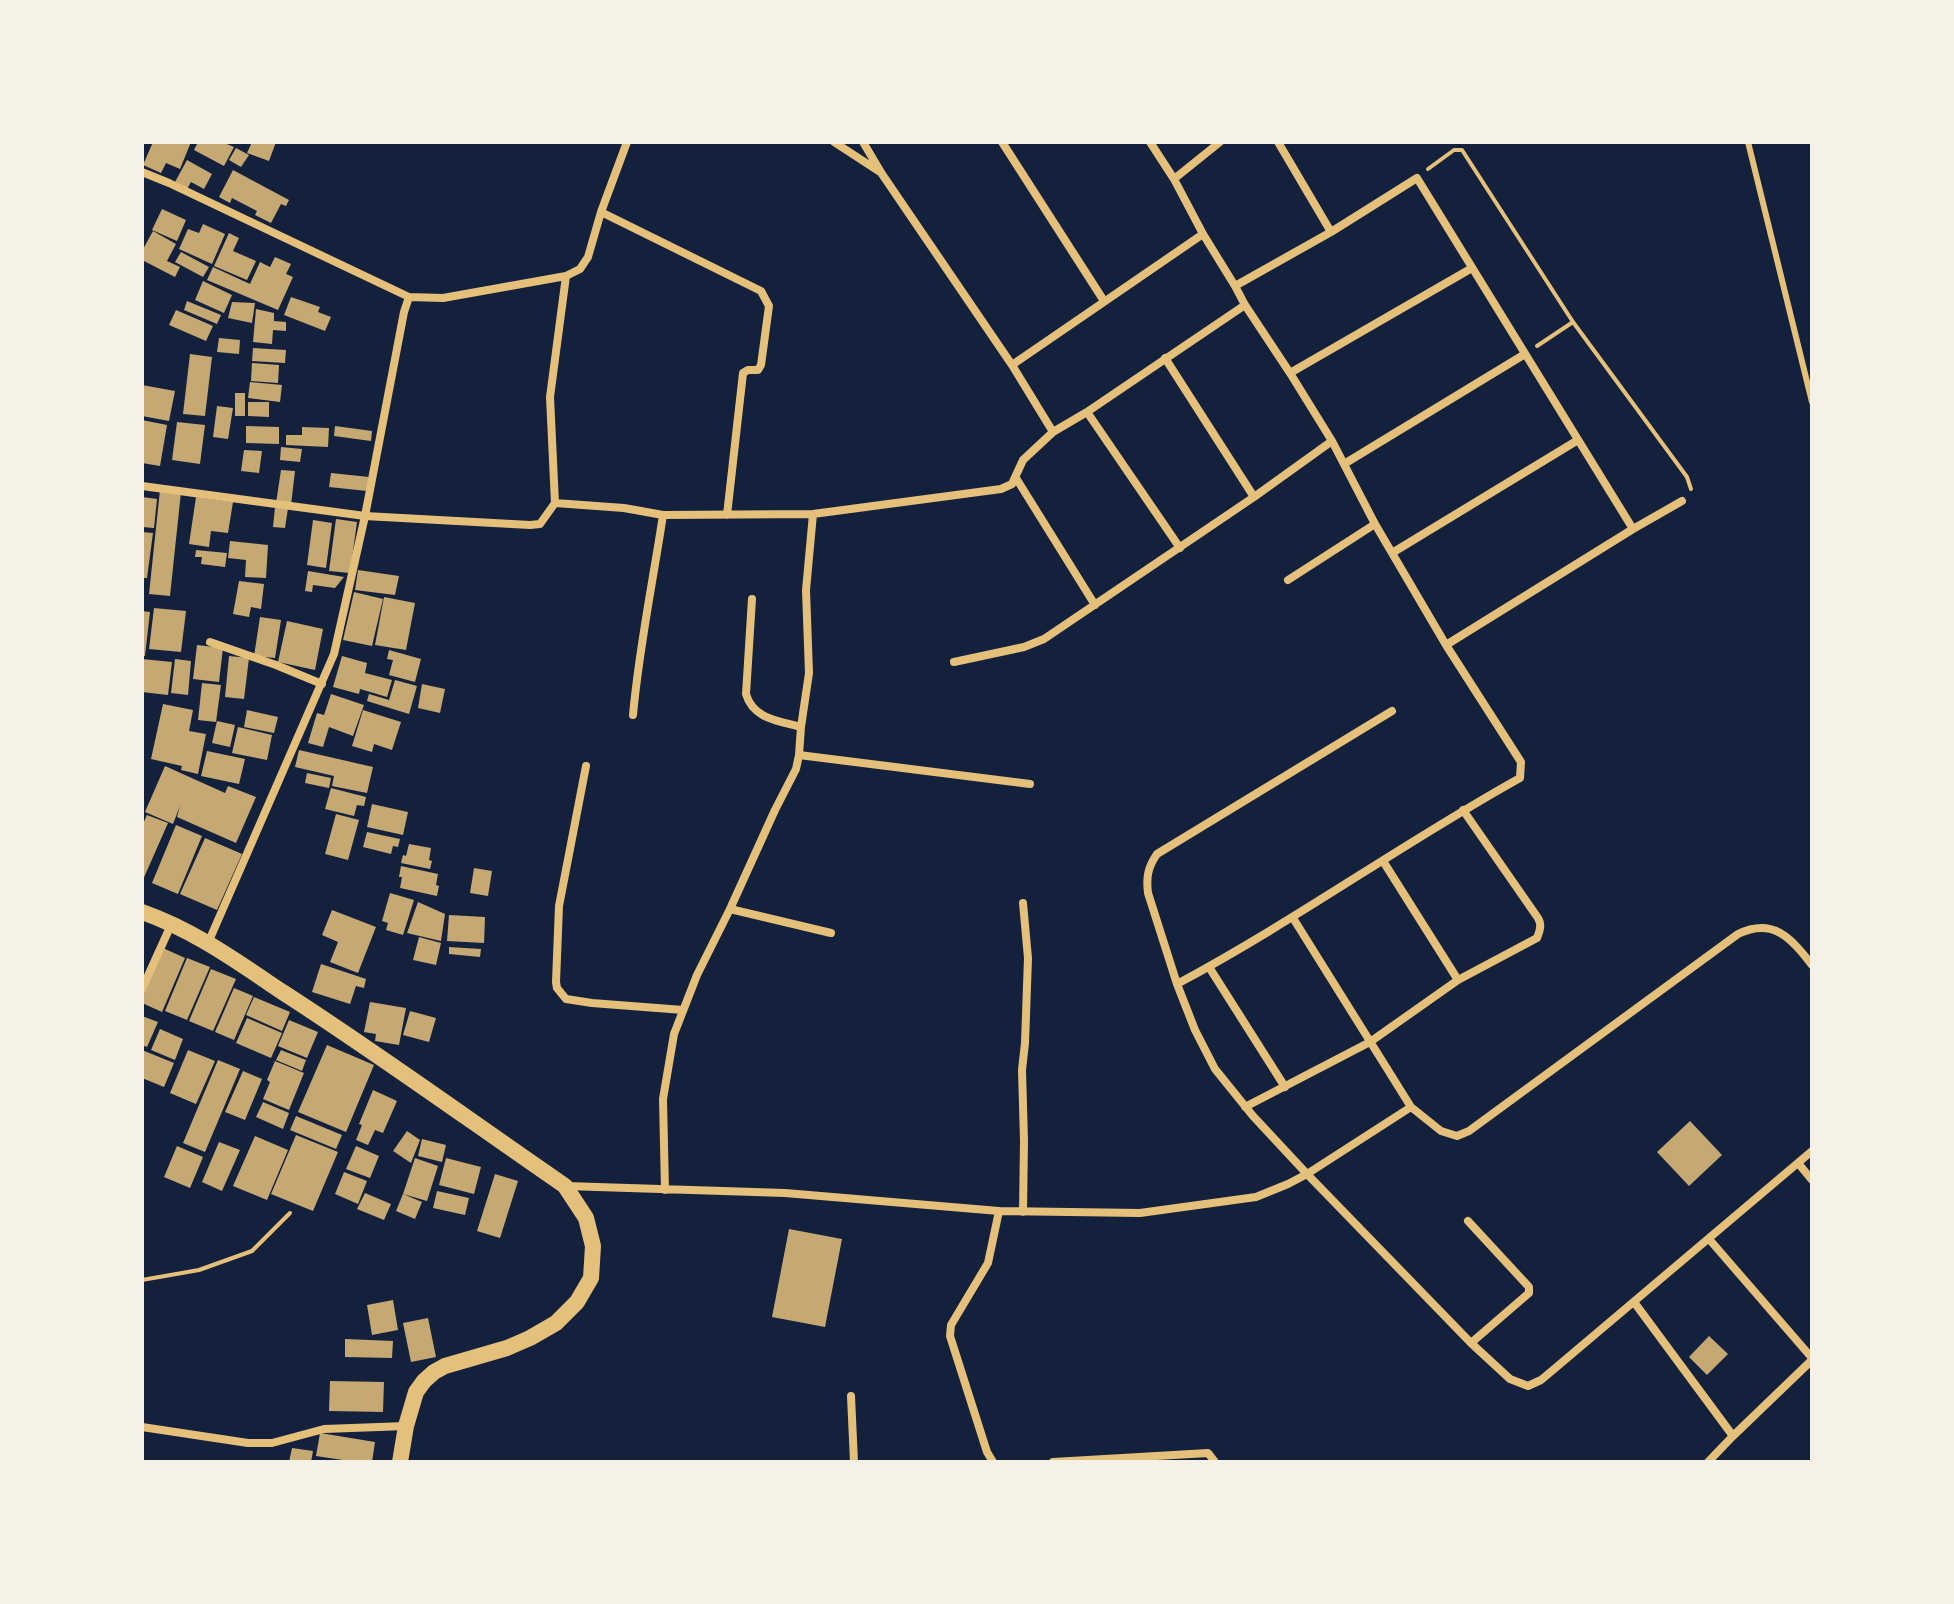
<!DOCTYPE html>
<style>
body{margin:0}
#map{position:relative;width:1954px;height:1604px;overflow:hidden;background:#14213d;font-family:Inter,sans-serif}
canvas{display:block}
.frame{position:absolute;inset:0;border:144px solid #f6f1e7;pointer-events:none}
</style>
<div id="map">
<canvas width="1954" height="1604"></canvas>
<div class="frame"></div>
</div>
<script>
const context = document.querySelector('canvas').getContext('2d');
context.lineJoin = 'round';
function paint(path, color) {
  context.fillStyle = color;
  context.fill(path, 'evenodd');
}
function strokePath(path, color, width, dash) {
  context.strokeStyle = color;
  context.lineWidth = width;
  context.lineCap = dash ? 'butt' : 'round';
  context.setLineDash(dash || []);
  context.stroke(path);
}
paint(new Path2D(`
 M153,142h38l-11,27 -14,-6 -5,10 -18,-8z
 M198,142h24l12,5 -10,19 -30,-16z
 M252,142h24l-7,19 -22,-8z
 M236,148l13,7 -8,12 -12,-7z
 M187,160l25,14 -8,15 -13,-7 -4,7 -12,-7z
 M233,170l56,30 -3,6 -5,-2 -10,19 -16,-8 2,-4 -25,-13 -2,5 -11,-6z
 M162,209l24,11 -9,21 -25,-11z
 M203,224l22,10 -13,30 -33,-15 9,-20 11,4z
 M153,231l23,13 -9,17 13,6 -5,10 -33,-17v-9z
 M229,233l10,5 -6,13 23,10 -9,19 -33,-14z
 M181,252l28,15 -6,10 -28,-15z
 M275,257l16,7 -5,10 7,3 -15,33 -71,-30 6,-13 37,17 10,-22 10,5z
 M203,281l29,14 -8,18 -29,-13z
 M291,297l29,10 -2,5 13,5 -6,14 -41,-16z
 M187,301l34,14 -4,9 -33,-14z
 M232,302l23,1 -3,20 -24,-5z
 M256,309l18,4v8l12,1v9l-13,-1 -1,14 -19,-2z
 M176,310l37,16 -7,15 -37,-16z
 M219,338l21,2 -1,14 -22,-2z
 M253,348l33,2 -1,13 -33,-2z
 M190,354l22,3 -7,59 -22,-2z
 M252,363l27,2 -1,18 -27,-2z
 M250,382l32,3 -2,17 -32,-4z
 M142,385l33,6 -6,30 -27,-5z
 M235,393h10v23h-10z
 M248,402h21v15l-21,-1z
 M217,406l16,2 -5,31 -15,-2z
 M142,420l25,5 -7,41 -18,-3z
 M177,422l28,3 -5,39 -28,-4z
 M246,426l33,1v17l-33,-1z
 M335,426l37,5 -1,10 -37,-5z
 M302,427l27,1 -1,19 -42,-2v-10h16z
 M281,447l21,2 -2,13 -20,-2z
 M244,450l18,1 -3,22 -18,-2z
 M281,470l14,1 -4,34 -15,-2z
 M331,473l38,4 -2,14 -38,-4z
 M160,490l21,2 -11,104 -21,-2z
 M142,497l15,2 -3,29 -12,-1z
 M196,497l37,5 -5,31 -17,-2 -2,16 -20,-3z
 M275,507l13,1 -3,20 -12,-1z
 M336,519l21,3 -7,51 -21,-2z
 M313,520l19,3 -6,45 -19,-3z
 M142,532l11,1 -6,45h-5z
 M230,541l38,4 -2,33 -21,-1 1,-17 -18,-2z
 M196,550l31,3 -2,14 -24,-3 1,-7h-7z
 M358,570l41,6 -4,19 -40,-5z
 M308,571l36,6 -9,11 -22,-3 -1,7 -7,-1z
 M239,581l25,3 -3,25 -10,-2 -2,10 -16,-3z
 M354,592l29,7 -11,47 -29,-6z
 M384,597l31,6 -9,47 -31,-5z
 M154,608l32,3 -5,41 -32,-3z
 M142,611l8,1 -5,44h-3z
 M260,617l21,3 -6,38 -21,-2z
 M287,621l36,8 -8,41 -37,-8z
 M197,645l26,3 -4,34 -26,-3z
 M389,650l32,9 -6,23 -26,-7 4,-15 -6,-1z
 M229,656l20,2 -5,41 -19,-2z
 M342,656l25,7 -2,10 27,7 -5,17 -27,-8 -1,5 -26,-7z
 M142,659l30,3 -4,33 -26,-3z
 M175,659l16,2 -3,34 -17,-2z
 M395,680l22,6 -8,28 -42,-13 2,-7 20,6z
 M202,683l19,2 -5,37 -18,-2z
 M422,684l23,5 -5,24 -22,-5z
 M331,694l33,11 -11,31 -24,-9 -6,20 -15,-4 9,-30 7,2z
 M163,704l30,6 -4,21 17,3 -8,40 -17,-4 1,-4 -31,-7z
 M247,710l31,7 -4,16 -30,-6z
 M363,710l38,12 -9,28 -18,-6 -2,8 -20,-6z
 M217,721l18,4 -5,22 -18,-4z
 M238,727l34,8 -5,25 -35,-7z
 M299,750l74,17 -6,26 -35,-7 2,-10 -39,-9z
 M207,751l38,8 -6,25 -38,-8z
 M165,766l60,27 3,-7 28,11 -20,46 -59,-26 3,-11 -7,18 -28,-12z
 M307,773l24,5 -2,10 -24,-5z
 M331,788l35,9 -2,9 -7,-1 -3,11 -29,-7z
 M372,804l36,8 -5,23 -36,-8z
 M336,814l23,6 -11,40 -23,-6z
 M147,815l21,8 -26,59v-56z
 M176,825l26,11 -24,58 -26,-11z
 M367,832l33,7 -2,8 -5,-1 -2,8 -28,-7z
 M205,838l37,16 -25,56 -37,-16z
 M409,844l22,4 -2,12 3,1 -2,8 -29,-6 2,-8 3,1z
 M401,866l37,8 -2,11 3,1 -2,10 -37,-8 2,-11h-3z
 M474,868l18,3 -4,25 -18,-3z
 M390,893l24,7 -11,35 -17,-5 2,-7 -6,-2z
 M418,902l27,12 -4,27 -34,-8z
 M332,910l44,17 -18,46 -28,-11 8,-20 -16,-7z
 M449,915l36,2 -1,26 -37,-2z
 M419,937l22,6 -5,22 -23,-5z
 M449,947l32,2 -1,8 -31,-3z
 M163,948l22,10 -23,54 -20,-9v-5z
 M187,958l23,9 -23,53 -22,-9z
 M321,964l45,15 -2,9 -8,-2 -6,18 -38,-12z
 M211,969l25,10 -23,52 -24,-10z
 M234,988l19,8 -19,44 -19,-8z
 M254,997l36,15 -8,19 -36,-16z
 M370,1002l36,6 -7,37 -24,-4 1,-7 -12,-2z
 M410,1011l26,7 -7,24 -26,-7z
 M142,1016l16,6 -11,25 -5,-2z
 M247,1018l35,15 -11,25 -35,-15z
 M289,1020l29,12 -11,26 -29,-12z
 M160,1029l23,10 -8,21 -24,-10z
 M327,1045l47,20 -28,67 -48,-20z
 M142,1050l32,13 -10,24 -22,-9z
 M188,1050l27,11 -19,43 -26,-11z
 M281,1050l25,10 -4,11 -26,-11z
 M218,1060l22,9 -35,83 -22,-9z
 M275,1061l29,12 -15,37 -26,-11 7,-17 -3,-2z
 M243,1071l19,8 -17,41 -20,-8z
 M373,1090l24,11 -14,32 -8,-3 -7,15 -12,-5 6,-15 -3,-1z
 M263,1102l26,11 -6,16 -27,-12z
 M296,1116l46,19 -6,14 -46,-19z
 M1690,1121l32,34 -33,31 -32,-34z
 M407,1131l13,9 -9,23 -18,-12z
 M296,1135l42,17 -25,59 -42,-17z
 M255,1136l33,14 -21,50 -34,-14z
 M422,1139l24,6 -4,17 -24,-6z
 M219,1142l21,8 -18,41 -20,-9z
 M177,1146l26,11 -13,31 -26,-11z
 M356,1146l23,10 -9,22 -24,-9z
 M415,1158l23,8 -11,35 -24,-7z
 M446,1158l35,9 -7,27 -35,-9z
 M344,1172l23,9 -9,23 -23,-10z
 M495,1174l23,7 -18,57 -23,-7z
 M437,1191l32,7 -4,17 -32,-7z
 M365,1193l26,11 -7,16 -27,-11z
 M403,1194l19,8 -7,17 -19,-8z
 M789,1229l53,10 -17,88 -53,-10z
 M393,1300l5,30 -26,5 -5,-30z
 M428,1318l8,39 -25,5 -8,-39z
 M1709,1336l19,18 -21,21 -18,-18z
 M345,1339l48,2 -1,17 -47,-1z
 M330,1381l54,1 -1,30 -54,-1z
 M320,1433l55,9 -3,20h-16l-40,-6z
 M292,1448l21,3 -2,11h-22z`), '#c6a872');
strokePath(new Path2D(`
 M1428,169l26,-19h8l111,172 114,155 4,12
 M1537,346l36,-24
 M142,1280l57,-10 53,-19 38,-38`), '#e5c07b', 4);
strokePath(new Path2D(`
 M1748,142l64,260`), '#e5c07b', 6);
strokePath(new Path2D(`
 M834,142l46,30
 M863,142l19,32 130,191 41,67
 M1002,142l102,159
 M1150,142l24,37 29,55 32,52 10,19 45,68 42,68 43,83 71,121 75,117 -1,16c-117,65 -225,143 -343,206
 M1278,142l53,90
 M142,172l27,11 240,114 34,1 123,-22 14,-7 8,-12 13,-45 26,-70
 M1174,179l46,-37
 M601,212l160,79 8,15 -8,59 -3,5h-10l-5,3 -16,142
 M1235,286l96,-54 86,-54 216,351
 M1165,358l89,139
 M1012,365l191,-131
 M1290,373l182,-105
 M1087,412l93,136
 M1344,464l181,-110
 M1016,478l79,127
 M142,486l223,30 165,9 10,-1 15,-21 69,5 39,7 150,-1 188,-25 11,-5 11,-24 30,-28 34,-20 158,-107
 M555,503l-5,-106 16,-121
 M1392,553l186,-113
 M1288,580l87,-56
 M752,599l-6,95c7,25 33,27 55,33
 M210,642l66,23 46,19
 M1446,645l187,-116 49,-28
 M954,662l70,-15 20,-8 210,-142 78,-56
 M633,715c6,-67 20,-134 30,-200
 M799,755l231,29
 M586,766l-27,140 -3,76 1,6 9,11 26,4 91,7
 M1383,861l75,119
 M1023,903l5,55 -3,85 -3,27 2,71 -1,71
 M730,909l101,24
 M1293,918l118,189 30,24 16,5 12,-5 269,-197c35,-17 53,4 74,31
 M208,943l126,-289 31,-138 39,-204 5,-15
 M1209,967l76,120
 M142,989l29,-64
 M1245,1107l125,-65 88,-62 79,-42c3,-8 5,-13 1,-20l-75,-108
 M1411,1107l-104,67 164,169 39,36 18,7 13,-6 12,-10 259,-219
 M1798,1163l14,17
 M566,1186l219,7 214,18 141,2 116,-16 32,-13 19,-10 -54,-58 -38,-47 -20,-39 -18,-46 -29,-91c-2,-16 0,-26 9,-39l235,-143
 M665,1190l-2,-91 11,-65 23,-59 33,-66 45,-99 21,-41 3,-14 2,-28 8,-54 -3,-83 7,-76
 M1468,1221l61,66v6l-58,50
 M1709,1239l103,119
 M1634,1302l99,134
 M851,1396l3,66
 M142,1427l106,16h24l52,-14 82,-3
 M993,1462l-6,-10 -37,-116 1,-11 37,-62 11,-52
 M1053,1462l155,-9 7,9
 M1708,1462l25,-26 79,-76`), '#e5c07b', 8);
strokePath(new Path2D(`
 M142,912c52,18 97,51 142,81 96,62 188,129 281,193l21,32 7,28 -2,32 -14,24 -21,21 -26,15 -23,10 -62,18 -11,6 -10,9 -8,11 -10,34 -6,36`), '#e5c07b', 16);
</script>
